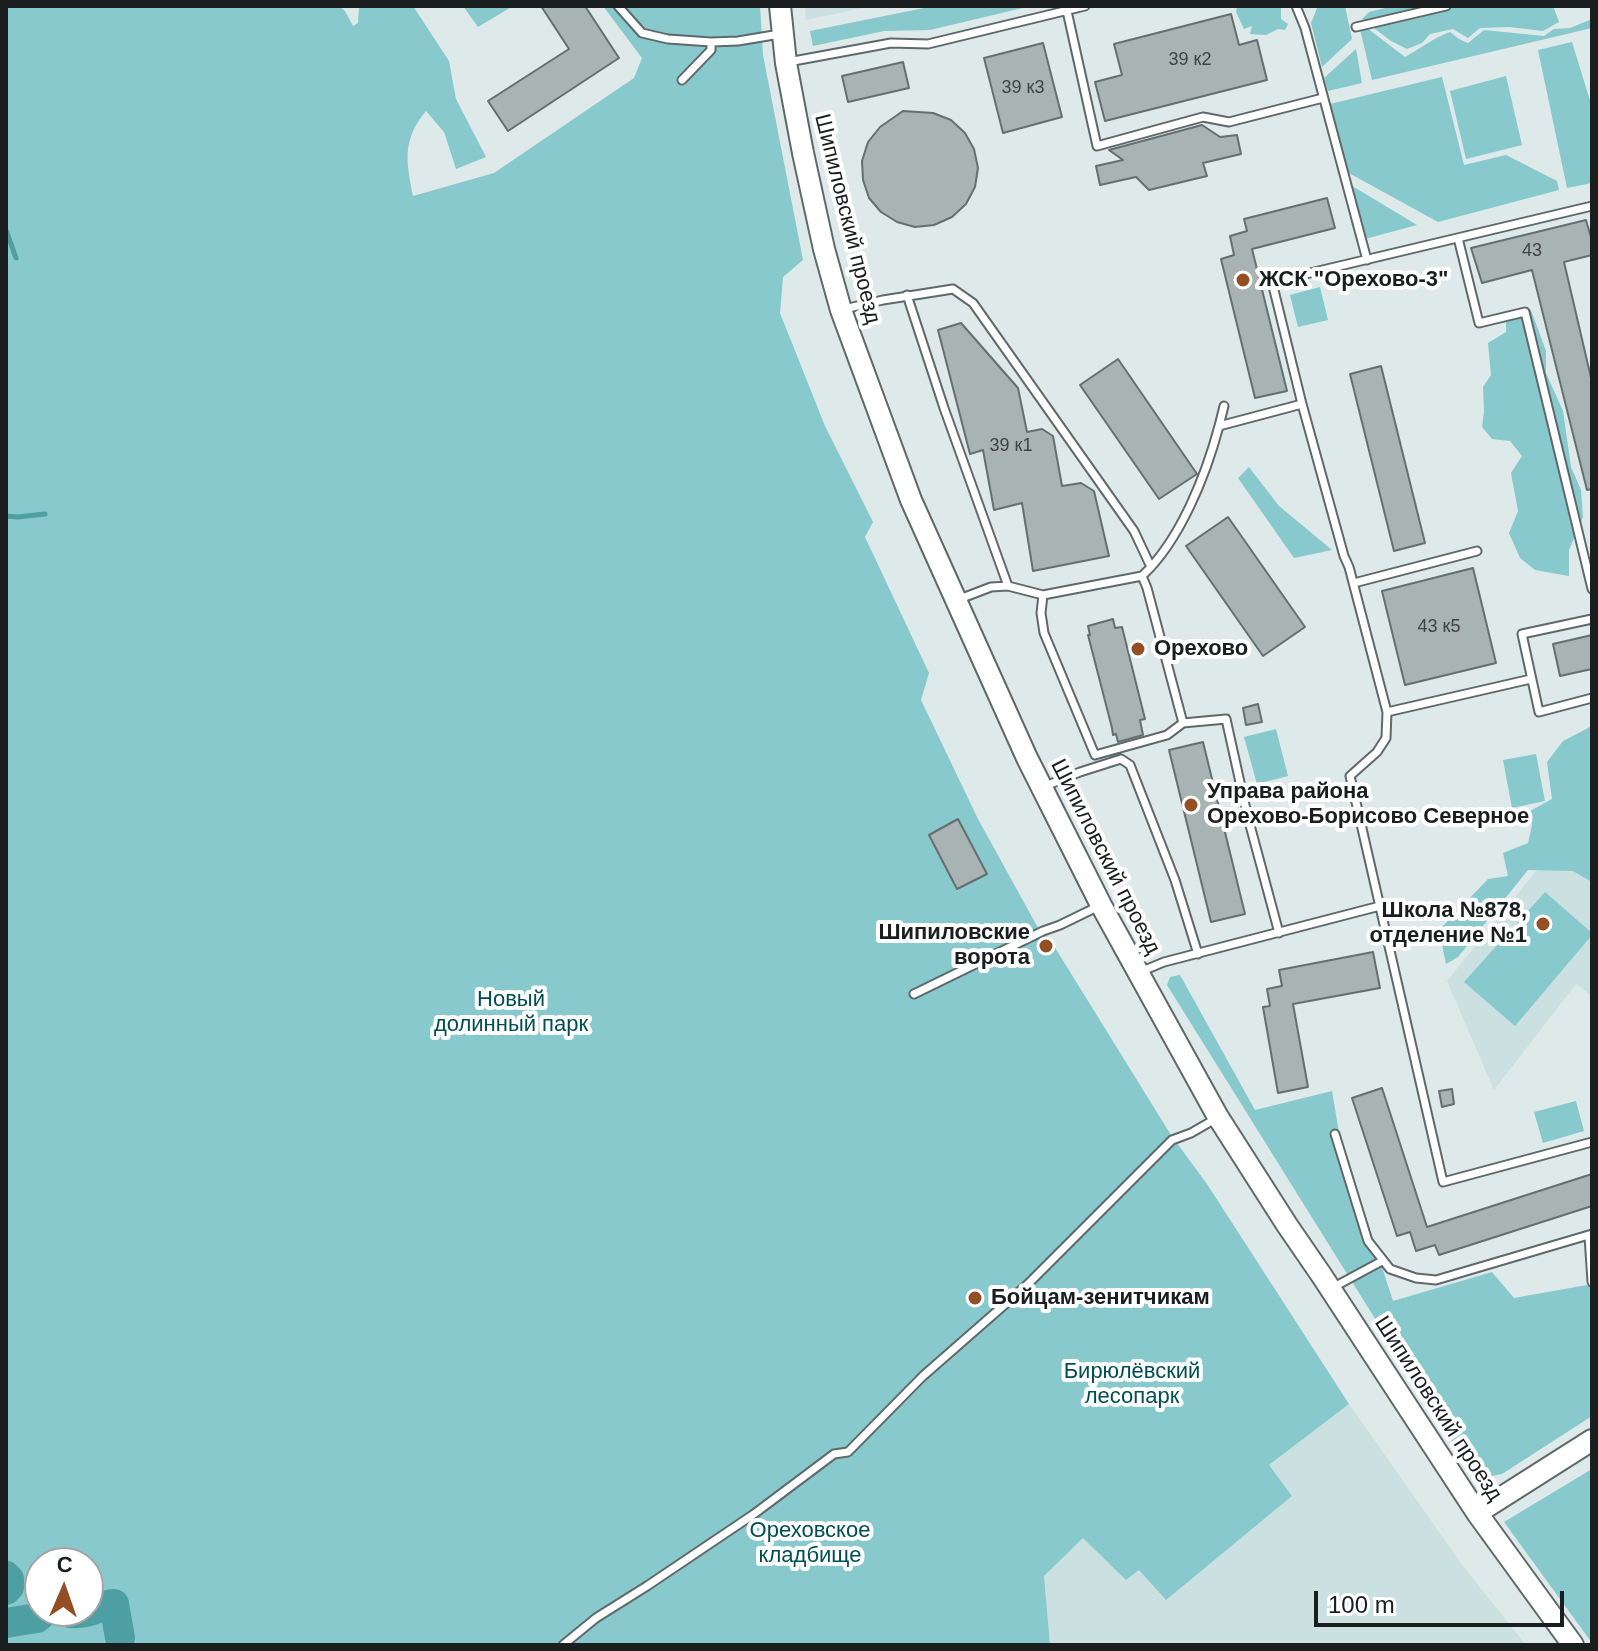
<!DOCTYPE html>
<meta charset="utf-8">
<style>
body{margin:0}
#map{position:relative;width:1598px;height:1651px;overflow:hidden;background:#dee9e9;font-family:Helvetica,sans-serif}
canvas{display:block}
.frame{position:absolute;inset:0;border:8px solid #1a1e1e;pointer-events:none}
.north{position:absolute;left:24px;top:1547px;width:80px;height:80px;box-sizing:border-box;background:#fff;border:2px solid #a3a5a5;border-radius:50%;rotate:2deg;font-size:22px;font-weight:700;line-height:32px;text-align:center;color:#1a1e1e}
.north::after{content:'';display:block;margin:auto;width:28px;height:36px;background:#934e24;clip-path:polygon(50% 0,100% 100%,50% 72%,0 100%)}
.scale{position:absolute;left:1314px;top:1591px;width:250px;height:36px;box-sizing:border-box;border:4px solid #1a1e1e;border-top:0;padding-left:10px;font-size:24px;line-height:28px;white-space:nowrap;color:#1a1e1e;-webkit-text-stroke:6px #fff;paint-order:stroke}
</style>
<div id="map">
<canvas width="1598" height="1651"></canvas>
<div class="frame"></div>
<div class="north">С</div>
<div class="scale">100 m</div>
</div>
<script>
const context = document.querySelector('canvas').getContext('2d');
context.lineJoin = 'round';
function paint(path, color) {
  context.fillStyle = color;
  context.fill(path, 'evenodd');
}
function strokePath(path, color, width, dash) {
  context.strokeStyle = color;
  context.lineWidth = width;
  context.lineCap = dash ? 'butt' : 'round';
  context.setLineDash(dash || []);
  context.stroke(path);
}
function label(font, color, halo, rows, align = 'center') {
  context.font = font + ' Helvetica,sans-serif';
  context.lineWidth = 8;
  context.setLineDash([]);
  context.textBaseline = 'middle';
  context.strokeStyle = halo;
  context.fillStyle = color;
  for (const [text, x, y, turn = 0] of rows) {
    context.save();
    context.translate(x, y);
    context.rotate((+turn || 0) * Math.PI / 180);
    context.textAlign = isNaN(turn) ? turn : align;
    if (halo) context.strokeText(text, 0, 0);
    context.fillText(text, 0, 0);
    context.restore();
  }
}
paint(new Path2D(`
 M805,6h67l-66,14z
 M1592,782v214l-16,-12 -82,106 -47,-109 93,-115z
 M1349,1404l114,162 63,79h-476l-6,-70 40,-38 42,43 13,-11 26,31 127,-104 -24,-30z`), '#cbe0e1');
paint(new Path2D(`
 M6,6h333l6,5 8,15 5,-3 1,-17h54l36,55 7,38 30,58 -30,12 -12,-37 -18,-21c-24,29 -20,50 -13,85l81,-23 140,-95 8,-20 -39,-52h157l3,49 40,205 -20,17 -3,36 45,113 48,96 -8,15 64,136 -8,27 57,119 59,107 12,12 122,197 36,49 142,220 -80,61 23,31 -126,104 -27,-30 -13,10 -43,-42 -39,38 6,69h-1044zM40,1563h48v48h-48z
 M463,6h50l-35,21z
 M934,6h97l-101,24 -46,1 -71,15 -3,-15z
 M1237,6h44v13l7,5 -3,6 -7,-1 -12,6 -16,-1 2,-8 -8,3 -8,-17z
 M1318,6h27l7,33 -30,28 -11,-44z
 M1393,6h160l6,16 -16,9 -34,-4 -29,1 -12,10 -15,-9 -23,5 -8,9 -15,6 -16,-8 -29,-22 7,-7z
 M1592,19v9l-220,52 -12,-51 7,-1 38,29c16,-9 28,-19 45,-25l9,7 9,4 16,-13 60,6 10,-7 16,-1z
 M1572,42l20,65v76l-25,5 -29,-138z
 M1356,49l6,34 -34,8 -4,-13z
 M1506,76l16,69 -56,14 -16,-68z
 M1442,77l22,88 42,-10 51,26 2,9 -121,32 -91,-50 -17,-68z
 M1349,184l68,41 -52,14z
 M1320,287l8,33 -30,7 -8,-32z
 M1531,310l15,41v22l17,38 8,56 10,23 2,27 -14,33v26l-34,-6 -15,-12 -11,-25 9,-22 -7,-38 11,-17 -12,-15 -18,-2 -10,-12 2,-15 -1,-25 8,-12 -3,-32 18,-11v-21z
 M1249,467l30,39 53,44 -38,8 -56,-80z
 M1592,726v156l-19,-11 -45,-1 -70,87 -12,7 -7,-34 49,-51 20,-3 -5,-23 25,-10 4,-18 -2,-14 22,-12 -5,-37 16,-21z
 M1276,729l12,47 -31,8 -13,-47z
 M1536,754l9,47 -33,7 -9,-48z
 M1545,892l47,41v2l-77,91 -51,-44z
 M1180,975l75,135 77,-19 8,47 53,163 99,-29 22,26 73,-13 5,2v129l-90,58 -27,5 -308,-494 3,-8z
 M1576,1101l8,30 -41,12 -9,-31z
 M1592,1469v174l-88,-121z`), '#87c9cc');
strokePath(new Path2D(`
 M6,230l10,28
 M6,516l12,1 27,-3
 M120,1638l2,7`), '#4e9fa3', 5);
strokePath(new Path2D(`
 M6,1576l3,3v8l-3,3
 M68,1611l2,2c20,2 25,-7 44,-9l6,34
 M6,1623l31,-5 8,-7`), '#4e9fa3', 30);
const building = new Path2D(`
 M541,6h44l34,52 -111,73 -20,-30 81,-52z
 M1231,14l8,31 18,-5 10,40 -162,41 -10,-39 27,-7 -8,-31z
 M1043,43l19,74 -59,16 -19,-75z
 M903,62l6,26 -61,14 -6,-26z
 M903,111l30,2 18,7 14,13 9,16 4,19 -3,19 -9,17 -14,13 -18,8 -19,2 -18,-5 -16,-10 -12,-14 -6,-18 -1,-19 6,-19 12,-15z
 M1202,125l18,12 17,-2 4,19 -38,9 4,13 -58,14 -13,-13 -36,8 -4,-19 27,-6 -14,-10z
 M1327,198l8,30 -83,21 35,142 -32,7 -34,-139 13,-4 -4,-19 17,-5 -3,-12z
 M1586,220l6,21v14l-28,7 28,120v107l-5,1 -55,-220 -50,13 -11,-35z
 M961,323l57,65 9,44 15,-3 11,7 9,50 19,-3 13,8 15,65 -76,15 -11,-68 -28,7 -11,-60 -13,4 -32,-124z
 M1118,359l79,115 -38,25 -79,-114z
 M1381,366l44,177 -31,8 -44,-177z
 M1228,517l77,110 -42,29 -77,-110z
 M1473,568l23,95 -91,22 -23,-94z
 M1113,619l2,9 7,-1 23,92 -5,1 3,15 -25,7 -2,-8 -3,1 -1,-7 -24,-93h2l-2,-9z
 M1592,635v34l-32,7 -7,-32z
 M1258,704l4,18 -16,3 -3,-17z
 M1203,742l42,172 -34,8 -42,-172z
 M958,819l29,55 -30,15 -28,-54z
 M1373,952l7,36 -87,16 15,83 -30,6 -15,-86 7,-1 -3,-17 15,-3 -3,-16z
 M1382,1088l45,139 165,-53v32l-153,49 -4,-10 -19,6 -6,-19 -13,4 -45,-138z
 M1452,1089l2,15 -12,3 -3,-16z`);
paint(building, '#a8b3b3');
strokePath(building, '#656f6f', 2);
const lane = new Path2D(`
 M618,6l24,27 26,6 43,3 27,-1 42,-7
 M1296,6l9,22 62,232
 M1067,11l30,135 106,-29 26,5 94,-24
 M1356,27l90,-21
 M788,62l103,-19 37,1 157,-38
 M682,80l29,-30v-8
 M1592,206l-320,76 30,122 42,152 5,11 38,145 -1,26 -9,14 -27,24 93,406 149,-40
 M1458,238l21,85 46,-11 67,277
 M907,295l37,113 64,178
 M844,309l39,-9 70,-11 20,14 161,228 17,36
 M1219,426l5,-20
 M1354,583l123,-32
 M1043,595l-2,18 3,20 51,122 72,-20 16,-12 -36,-135 -5,-12
 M957,600l34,-13 17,-1 35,9 99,-19c38,-35 64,-101 77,-150l83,-22
 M1592,619l-70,15 17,78 53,-14
 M1387,712l144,-33
 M1183,723l43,-4 21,95 32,119
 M1043,787l37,-15 41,-13 9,6 45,115 23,74
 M1140,972l24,-10 216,-56
 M914,994l129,-63 17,-6 39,-19
 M1335,1134l33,107 22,28 26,9 20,2 156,-46
 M1589,1236l3,46
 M1332,1288l50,-27
 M563,1645l33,-27 51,-32 107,-72 80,-60 14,-2 75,-76 104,-91 145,-145 19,-7 26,-15`);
const secondary = new Path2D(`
 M780,6l6,57 17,90 21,96 17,61 70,190 116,258 74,147 117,212 69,108 35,51 155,237 96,132
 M1477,1513l115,-73`);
strokePath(lane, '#5f6969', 11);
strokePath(secondary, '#5f6969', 24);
strokePath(lane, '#fff', 7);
strokePath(secondary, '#fff', 20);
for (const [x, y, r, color] of [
 [1243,280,8,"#934e24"],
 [1138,649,8,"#934e24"],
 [1191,805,8,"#934e24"],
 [1543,924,8,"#934e24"],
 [1046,946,8,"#934e24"],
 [975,1298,8,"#934e24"]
]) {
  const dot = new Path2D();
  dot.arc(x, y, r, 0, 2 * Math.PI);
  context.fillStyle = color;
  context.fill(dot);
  strokePath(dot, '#fff', 3);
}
label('18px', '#3e4343', null, [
 ["39 к2",1190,60],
 ["39 к3",1023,88],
 ["43",1532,251],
 ["39 к1",1011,446],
 ["43 к5",1439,627]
]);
label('22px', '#1a1e1e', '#fff', [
 ["Шипиловский проезд",847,219,76],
 ["Шипиловский проезд",1105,857,63],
 ["Шипиловский проезд",1438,1409,57]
]);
label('bold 22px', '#1a1e1e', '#fff', [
 ["ЖСК \"Орехово-3\"",1259,280],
 ["Орехово",1154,649],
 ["Управа района",1207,792],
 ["Орехово-Борисово Северное",1207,817],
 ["Школа №878,",1527,911,"right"],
 ["отделение №1",1527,936,"right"],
 ["Шипиловские",1030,933,"right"],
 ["ворота",1030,958,"right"],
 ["Бойцам-зенитчикам",991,1298]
], 'left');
label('22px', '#004e51', '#fff', [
 ["Новый",511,1000],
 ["долинный парк",511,1025],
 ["Бирюлёвский",1132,1372],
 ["лесопарк",1132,1397],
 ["Ореховское",810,1531],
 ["кладбище",810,1556]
]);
</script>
